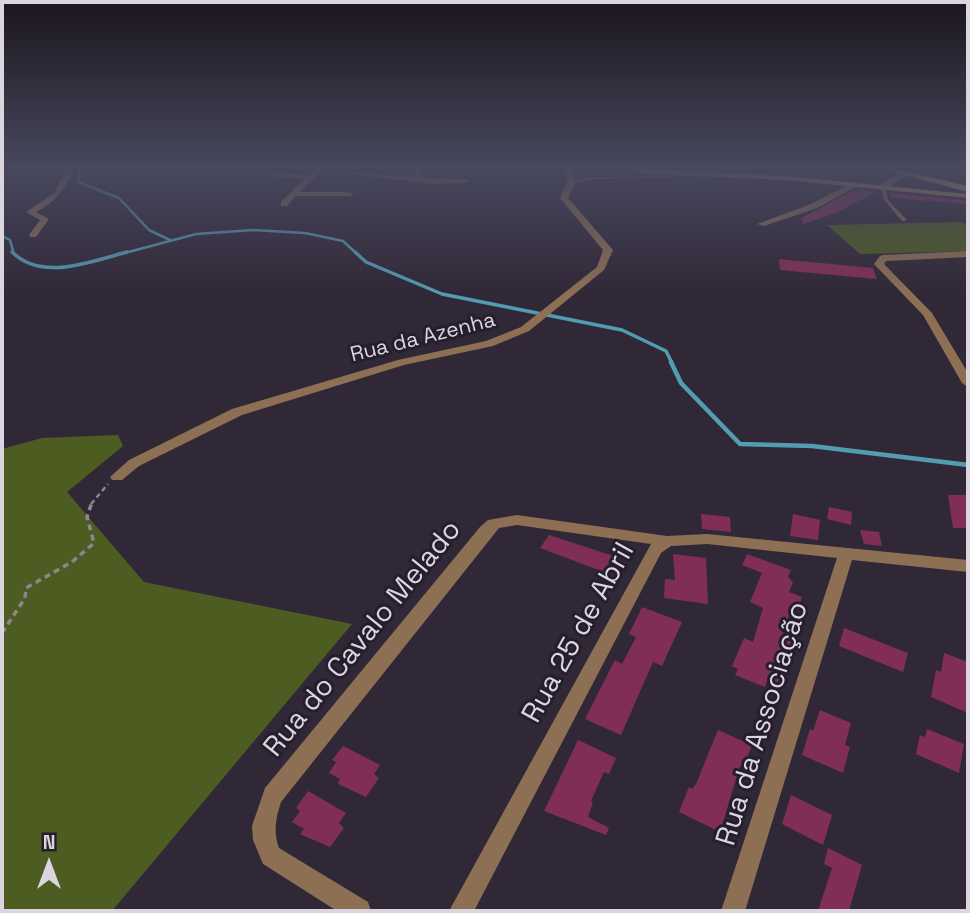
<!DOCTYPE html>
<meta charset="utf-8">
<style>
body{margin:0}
#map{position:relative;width:970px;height:913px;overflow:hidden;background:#312837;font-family:"Space Grotesk",sans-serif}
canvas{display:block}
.frame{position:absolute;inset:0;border:4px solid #dbd5e0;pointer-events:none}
.north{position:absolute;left:14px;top:829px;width:70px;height:70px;-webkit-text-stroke:5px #271e2d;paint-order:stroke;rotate:0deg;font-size:19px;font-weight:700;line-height:28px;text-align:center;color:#dbd5e0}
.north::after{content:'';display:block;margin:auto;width:24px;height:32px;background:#dbd5e0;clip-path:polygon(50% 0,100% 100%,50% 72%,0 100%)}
</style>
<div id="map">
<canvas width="970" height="913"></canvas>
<div class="frame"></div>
<div class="north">N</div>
</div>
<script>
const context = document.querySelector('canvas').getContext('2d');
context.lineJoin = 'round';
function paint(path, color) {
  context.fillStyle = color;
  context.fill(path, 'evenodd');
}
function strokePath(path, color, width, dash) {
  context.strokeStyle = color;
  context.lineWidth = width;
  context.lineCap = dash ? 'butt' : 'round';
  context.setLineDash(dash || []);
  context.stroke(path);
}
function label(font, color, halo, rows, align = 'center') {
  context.font = font + ' "Space Grotesk",sans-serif';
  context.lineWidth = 6;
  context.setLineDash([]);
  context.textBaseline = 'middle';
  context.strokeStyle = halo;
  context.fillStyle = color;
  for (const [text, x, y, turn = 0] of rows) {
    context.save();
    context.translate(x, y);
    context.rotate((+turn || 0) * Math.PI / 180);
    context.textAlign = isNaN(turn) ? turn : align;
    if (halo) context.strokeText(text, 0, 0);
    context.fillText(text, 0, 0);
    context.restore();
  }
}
paint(new Path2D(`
 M961,222l7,4v25l-108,3 -33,-29z
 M118,435l5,11 -56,46 77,90 208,42 -240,287h-110v-462l40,-11z`), '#4d5c20');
strokePath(new Path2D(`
 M80,167l-2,15 41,16 30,32 21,10
 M2,236l8,4 4,14
 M121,254l75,-20 57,-4 52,3 38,8 14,13`), '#529db2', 2.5);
strokePath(new Path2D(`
 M12,252c30,30 80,9 115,0
 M355,252l11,10 76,32 180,36 44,21 6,12`), '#529db2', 3.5);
strokePath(new Path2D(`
 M671,362l10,21 59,61 72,2 156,19`), '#529db2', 4.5);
paint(new Path2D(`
 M917,167h38l-15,9 -26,-6z
 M863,190l13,2 -40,21 -33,11 -2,-6 50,-26z
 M890,193l75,7 1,4 -75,-6z
 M779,259l94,9 4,11 -97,-9z
 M948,495h20v33h-15z
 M829,507l23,5 -1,13 -24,-6z
 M701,514l29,3 1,15 -29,-3z
 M793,514l27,6 -2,20 -28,-4z
 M860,530l19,2 3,14 -18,-2z
 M549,535l37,12 27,9 -9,16 -64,-24z
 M673,554l33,4 2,46 -44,-6 1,-19 10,1z
 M747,554l44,16 -3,7 5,5 -4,10 13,5 -4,13h-7l-9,26 11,4 -16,45 -10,-4 -2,6 -30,-12 3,-6 -6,-3 12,-28 9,4 10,-34 -13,-6 12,-29 -20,-8z
 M642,607l40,15 -20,44 -9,-4 -32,73 -36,-16 30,-59 7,4 14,-27 -7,-3z
 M844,628l64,25 -5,19 -64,-26z
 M944,653l24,9v51l-37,-16 5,-27 5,2z
 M820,710l31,13 -6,22 5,2 -7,26 -41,-18 8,-26 3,2z
 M927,729l37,15 -5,29 -43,-19 4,-19 5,2z
 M718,730l34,15 -9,22 -3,-1 -20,66 -41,-20 10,-25 3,2 4,-5z
 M578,740l38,18 -7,16 -5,-2 -13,29 2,1 -5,15 21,11 -3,7 -62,-24z
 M343,746l37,19 -6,9 5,4 -13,19 -28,-13 2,-5 -11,-6 7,-11 -4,-2z
 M308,791l38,22 -7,10 5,5 -14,19 -30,-13 4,-5 -12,-7 8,-11 -4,-3z
 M791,795l41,20 -9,30 -41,-21z
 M828,848l34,17 -13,46h-31l14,-43 -8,-4z`), '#812e57');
strokePath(new Path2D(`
 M845,175l11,-3 -3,2`), '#8c8592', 2, [2.5, 2]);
strokePath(new Path2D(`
 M91,504l17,-20`), '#8c8592', 2.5, [5, 3.5]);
strokePath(new Path2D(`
 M2,633l23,-35 1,-10 46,-26 22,-19 -7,-26 5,-15`), '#8c8592', 3.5, [6, 4.5]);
paint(new Path2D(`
 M671,172l4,1 -4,5 -78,1 -21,5 -2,-1 23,-6 76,-1z
 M883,186l2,1 3,13 18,19v2h-4l-18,-21 -3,-13z`), '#8d6f54');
paint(new Path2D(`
 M67,167h8c-9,21 -18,34 -39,45l13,7 -13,18h-6l-1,-2 11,-15 -14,-8 28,-19z
 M321,167h11l-14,7 -18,18h49l4,2 -1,2h-56l-9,10h-6v-4l23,-23 -33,-3 -4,-2 1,-2 40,3z
 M413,167h8l2,11 42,1 4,2 -4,2 -31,1 -83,-10 4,-2 61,5z
 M564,167h8c5,12 2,20 -4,31l45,52 -9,20 -75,61 -36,15 -89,19 -162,50 -103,51 -17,14h-10l-2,-3 19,-17 103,-51 166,-49 88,-19 35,-14 76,-60 6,-17 -43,-52 8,-18z
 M902,171l7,2 -23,16h-6v-4z
 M852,183l7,2 -42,23 -53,18 -7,-2 54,-20z
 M968,251v6l-82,4 -2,3 48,49 36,60v14l-6,-4 -39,-68 -49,-51 6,-8 3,-1z
 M517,515l150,21 40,-2 261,26v12l-116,-12 -107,351h-24l116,-353 -130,-14 -36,2 -10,7 -187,358h-25l202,-367 -134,-19 -18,3 -218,274c-5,15 -8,30 -2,46l89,54 3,9h-34l-74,-47 -10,-24 -1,-14 13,-38 215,-261 8,-7z`), '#8d6f54');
paint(new Path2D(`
 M614,167l172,9 182,18v4l-182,-18 -137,-6z`), '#c49568');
paint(new Path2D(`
 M875,167h15l78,19v6z`), '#efb277');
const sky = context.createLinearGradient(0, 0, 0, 295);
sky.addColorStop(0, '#1b161e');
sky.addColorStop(0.57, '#48485e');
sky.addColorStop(1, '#48485e00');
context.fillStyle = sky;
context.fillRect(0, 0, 970, 295);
label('21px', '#dbd5e0', '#271e2d', [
 ["Rua da Azenha",423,338,-14]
]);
label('28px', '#dbd5e0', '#271e2d', [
 ["Rua 25 de Abril",579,633,-61],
 ["Rua do Cavalo Melado",363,639,-51],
 ["Rua da Associação",763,724,-73]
]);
</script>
